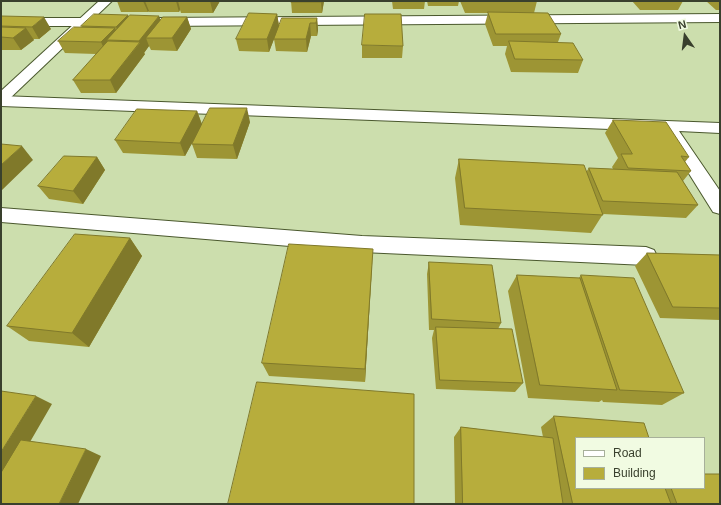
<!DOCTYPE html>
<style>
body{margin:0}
#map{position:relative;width:721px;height:505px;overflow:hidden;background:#ccdead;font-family:Arial,sans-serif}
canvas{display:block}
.frame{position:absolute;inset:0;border:2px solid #39402d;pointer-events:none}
.legend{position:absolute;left:575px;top:437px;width:130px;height:52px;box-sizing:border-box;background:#f1fbe2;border:1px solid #a7b09a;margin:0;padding:5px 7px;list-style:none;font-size:12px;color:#39402d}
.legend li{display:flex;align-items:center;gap:8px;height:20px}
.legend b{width:20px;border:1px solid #a7b09a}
.north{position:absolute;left:665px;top:16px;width:40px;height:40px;-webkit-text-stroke:3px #f1fbe2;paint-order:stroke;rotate:346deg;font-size:11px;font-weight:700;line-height:16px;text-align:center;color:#39402d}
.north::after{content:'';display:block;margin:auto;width:14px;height:18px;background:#39402d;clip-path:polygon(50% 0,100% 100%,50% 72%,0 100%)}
</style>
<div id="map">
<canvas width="721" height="505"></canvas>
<div class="frame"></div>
<ul class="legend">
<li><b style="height:5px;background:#fff"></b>Road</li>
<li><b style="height:11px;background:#b7ad3c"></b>Building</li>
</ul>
<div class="north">N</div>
</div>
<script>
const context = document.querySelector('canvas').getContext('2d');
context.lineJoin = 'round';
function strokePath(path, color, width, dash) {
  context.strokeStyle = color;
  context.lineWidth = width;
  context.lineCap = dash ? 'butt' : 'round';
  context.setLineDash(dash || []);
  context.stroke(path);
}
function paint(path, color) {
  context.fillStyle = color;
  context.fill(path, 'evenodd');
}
const minor = new Path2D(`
 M720,14v8l-562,4 -4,-1 -2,-3 2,-3 4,-1z
 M1,18h105l4,1 2,3 -2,3 -4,1h-105z
 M1,96l719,27v10l-41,-2 41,60v23l-7,-2 -50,-80v-1l-662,-25z
 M1,208l361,28 284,11 8,3 3,6 -3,6 -8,3 -284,-13 -361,-30z`);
const secondary = new Path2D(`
 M99,1h13l-106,101 -5,2v-13z`);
strokePath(minor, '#4a582d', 2);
strokePath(secondary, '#4a582d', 2);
paint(minor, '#fff');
paint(secondary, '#fff');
paint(new Path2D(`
 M117,1h103l-7,12h-32l-1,-3 -1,2h-30v-1l-1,1h-27z
 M291,1h33l-2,12h-30z
 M392,1h33l-1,8h-31z
 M427,1h32l-1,5h-30z
 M460,1h77l-3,12 27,21 -3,8 25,18 -5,13 -67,-1 -6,-18 2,-8h-14l-8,-22 3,-11h-23z
 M632,1h51l-5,9h-38z
 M706,1h14v9h-4z
 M277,14l2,11 38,-7 1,12 -1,6h-6l-4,16 -31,-1 -2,-12 -5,13 -30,-1 -3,-12z
 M1,16l50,13 -12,10h-6l1,1 -13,10h-20z
 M129,16l32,4 26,-3 4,12 -14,22 -26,-1 -2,-4 -5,7 1,1 -29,39h-35l-8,-13 23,-26 -31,-1 -7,-12 24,-14 -1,-1z
 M362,45l41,1 -1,12h-40z
 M197,111l5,13 48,-2 -13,37 -40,-1 -5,-14 1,-3 -8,15 -62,-3 -8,-13z
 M613,120l76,37 -4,5 6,9 -8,10 15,24 -12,13 -83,-4 -12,19 -131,-8 -5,-47 4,-19 127,13 3,-4 24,1 -1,-2 6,-9 -13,-25z
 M97,157l8,13 -22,34 -34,-5 -11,-13z
 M130,238l12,18 -53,91 -60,-6 -22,-15z
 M647,253l73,2v65l-60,-2 -25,-52z
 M429,262l72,61 -3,6 25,54 -8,9 -79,-3 -4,-51 2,-8h-5l-2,-56z
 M372,266l-7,116 -96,-6 -7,-13z
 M517,275l62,3 2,-3 103,118 -22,12 -59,-3 -1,-2 -3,2 -71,-4 -20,-107z
 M554,416l22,72h128l16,16h-265l-1,-67 7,-10 82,10 -2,-10z`), '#9d9534');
paint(new Path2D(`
 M143,1h2l4,10 -1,1z
 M176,1h9h-7l2,8 -1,3z
 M210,1h10l-7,12z
 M321,1h3l-2,12 -1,-11z
 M277,14l2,12 -10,26 -2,-13z
 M128,15l5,12 -11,12 -6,-12z
 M159,16l5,12 -18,10 3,8 -5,7 1,1 -29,39 -6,-13 30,-37 -1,-2z
 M44,17l7,12 -12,10 -7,-12z
 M187,17l4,12 -14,22 -5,-13z
 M317,18l1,12 -1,6 -1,-13z
 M310,23l1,13 -4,16 -1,-13z
 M26,28l8,12 -13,10 -8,-12z
 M115,28l5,12h-13l4,10 -4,5 -6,-13z
 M247,108l3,14 -13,37 -4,-14z
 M197,111l5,14 -17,31 -5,-13z
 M22,146l11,14 -31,30 -1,-1v-24z
 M97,157l8,13 -22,34 -10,-13z
 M130,238l12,18 -53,91 -17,-14z
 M373,249l-1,17 -7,116v-13z
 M36,396l16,8 -51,88v-40z
 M86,449l15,7 -23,48h-19z`), '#80792a');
const building = new Path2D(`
 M291,1h30v1h-30z
 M488,12l60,1 13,21h-65z
 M249,13l28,1 -10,25h-31z
 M94,14l34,1 -12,12 -35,-1z
 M365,14h36l2,32 -41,-1z
 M130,15l29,1 -20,25 -32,-1z
 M1,16l43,1 -12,10 -31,-1z
 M163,17h24l-15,21h-26z
 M282,18h35l-1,5h-6l-4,16h-32z
 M1,27l25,1 -13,10 -12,-1z
 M74,27l41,1 -14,14 -43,-1z
 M108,41l32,1 -30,38h-37z
 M509,41l64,2 10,17 -68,-1z
 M210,108h37l-14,37 -41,-1z
 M137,109l60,2 -17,32 -65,-3z
 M613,120l53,2 23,35 -8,-1 10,15 -63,-3 -7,-14h11z
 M1,144l21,2 -21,19z
 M64,156l33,1 -24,34 -35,-5z
 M459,159l125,6 19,50 -138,-7z
 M589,168l88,4 21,33 -95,-4z
 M75,234l55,4 -58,95 -65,-7z
 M289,244l84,5 -8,120 -103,-6z
 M647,253l73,2v53l-47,-1z
 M429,262l63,3 9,58 -69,-4z
 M517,275l63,3 37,112 -77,-5z
 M581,275l53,3 50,115 -64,-3z
 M436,327l76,2 11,54 -83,-3z
 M257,382l157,12v110h-186z
 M1,391l35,5 -35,56z
 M554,416l90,7 5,15h-73v50h89l6,16h-98z
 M461,427l92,11 10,66h-100z
 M21,440l65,9 -27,55h-58v-31z
 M704,474h16v30h-43l-6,-16h33z`);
paint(building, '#b7ad3c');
strokePath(building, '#80792a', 1);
</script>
